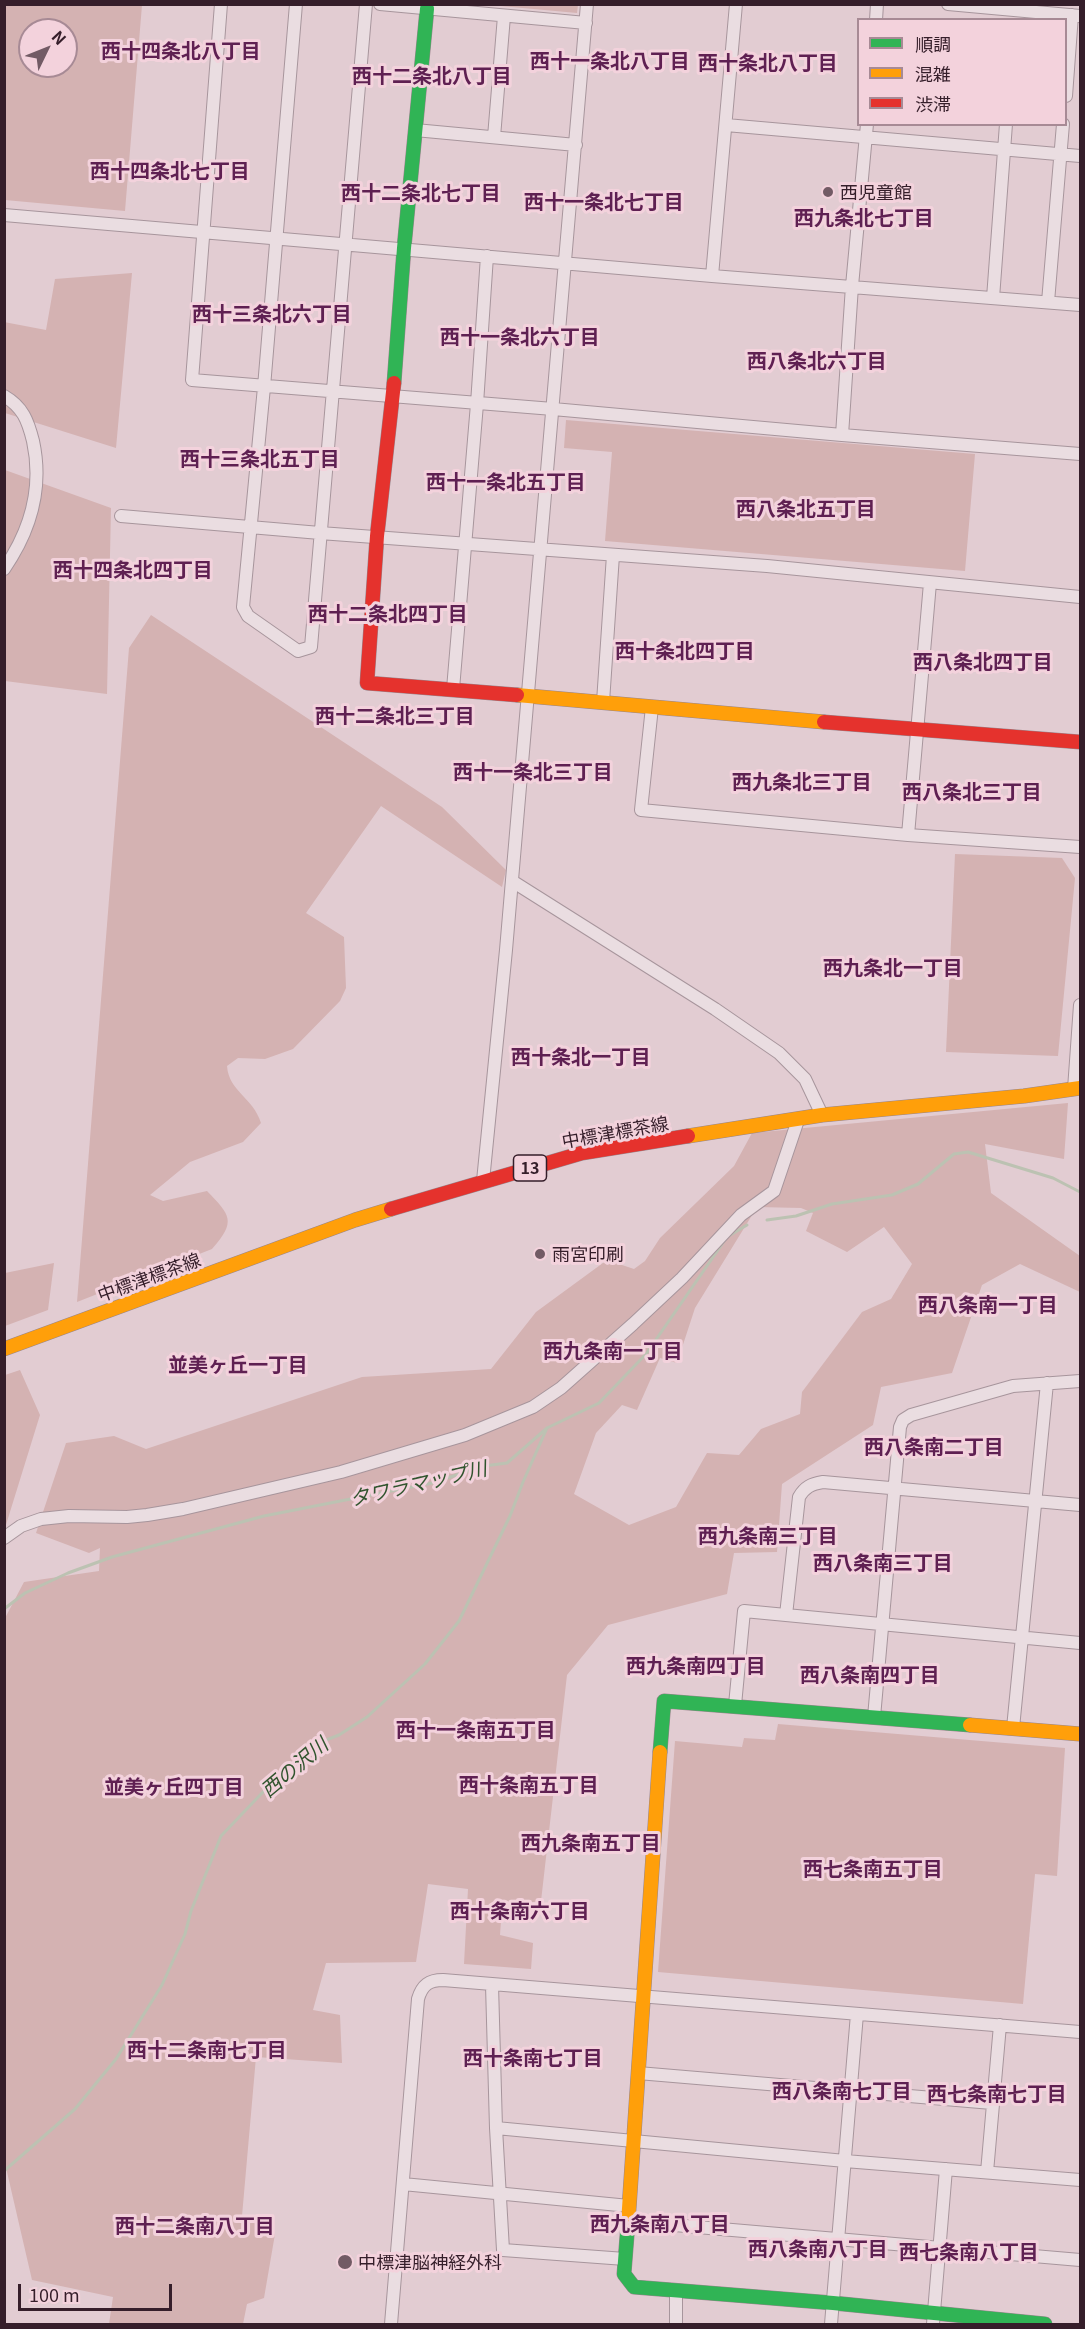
<!DOCTYPE html>
<meta charset="utf-8">
<style>
body{margin:0}
#map{position:relative;width:1085px;height:2329px;overflow:hidden;background:#e2ccd2;font-family:Georgia,"Noto Sans JP",serif}
canvas{display:block}
.frame{position:absolute;inset:0;border:6px solid #351e2a;pointer-events:none}
.legend{position:absolute;left:857px;top:18px;width:210px;height:108px;box-sizing:border-box;background:#f3d2dc;border:2px solid #a78a95;margin:0;padding:8px 10px;list-style:none;font-size:18px;color:#351e2a}
.legend li{display:flex;align-items:center;gap:12px;height:30px}
.legend b{width:30px;border:2px solid #a78a95}
.north{position:absolute;left:18px;top:18px;width:60px;height:60px;box-sizing:border-box;background:#f3d2dc;border:2px solid #a78a95;border-radius:50%;rotate:47deg;font-size:16px;font-weight:700;line-height:24px;text-align:center;color:#351e2a}
.north::after{content:'';display:block;margin:auto;width:21px;height:27px;background:#725b65;clip-path:polygon(50% 0,100% 100%,50% 72%,0 100%)}
.scale{position:absolute;left:18px;top:2284px;width:154px;height:27px;box-sizing:border-box;border:3px solid #351e2a;border-top:0;padding-left:8px;font-size:18px;line-height:21px;white-space:nowrap;color:#351e2a;-webkit-text-stroke:4px #f3d2dc;paint-order:stroke}
</style>
<div id="map">
<canvas width="1085" height="2329"></canvas>
<div class="frame"></div>
<ul class="legend">
<li><b style="height:8px;background:#30b455"></b>順調</li>
<li><b style="height:8px;background:#ff9f0a"></b>混雑</li>
<li><b style="height:8px;background:#e5322d"></b>渋滞</li>
</ul>
<div class="north">N</div>
<div class="scale">100 m</div>
</div>
<script>
const context = document.querySelector('canvas').getContext('2d');
context.lineJoin = 'round';
function paint(path, color) {
  context.fillStyle = color;
  context.fill(path, 'evenodd');
}
function strokePath(path, color, width, dash) {
  context.strokeStyle = color;
  context.lineWidth = width;
  context.lineCap = dash ? 'butt' : 'round';
  context.setLineDash(dash || []);
  context.stroke(path);
}
function label(font, color, halo, rows, align = 'center') {
  context.font = font + ' Georgia,"Noto Sans JP",serif';
  context.lineWidth = 6;
  context.setLineDash([]);
  context.textBaseline = 'middle';
  context.strokeStyle = halo;
  context.fillStyle = color;
  for (const [text, x, y, turn = 0] of rows) {
    context.save();
    context.translate(x, y);
    context.rotate((+turn || 0) * Math.PI / 180);
    context.textAlign = isNaN(turn) ? turn : align;
    if (halo) context.strokeText(text, 0, 0);
    context.fillText(text, 0, 0);
    context.restore();
  }
}
paint(new Path2D(`
 M4,5h138l-17,206 -120,-11zM30,30h36v36h-36z
 M490,5v-1l88,1 -1,8z
 M132,273l-16,175 -111,-35 -1,-91 42,8 9,-51z
 M566,420l409,34 -10,117 -360,-30 7,-89 -48,-4z
 M5,470l106,38 -4,186 -102,-13z
 M151,615l291,192 64,63 -4,17 -121,-81 -75,107 38,24 2,51 -6,13 -47,48 -28,10 -27,-1 -11,8c2,26 26,31 34,57l-18,19 -53,20 -40,33 13,6 44,-10c23,24 30,30 5,58l-135,53 52,-654z
 M955,854l107,4 13,20 -17,178 -112,-4z
 M1068,1103l-4,56 -79,-15 6,49 89,63v36l-60,-28 -38,21 -30,88 -71,14 -8,38 -91,59 -5,68 -43,1 -7,41 -119,31 -41,50 -26,226 -39,5 -2,29 33,8 -2,26 -67,-5 4,-75 -40,-5 -12,78 -90,1 -13,47 27,5 2,48 -86,-6 -14,159 33,18 -11,64 -17,6 -4,20h-134l4,-27 -81,-17 -28,-121v-539l20,-38 75,-11 1,-23 -11,5 -53,-20 30,-90 48,-7 32,13 216,-72 129,-8 45,-57 71,-52 27,9 11,-8 15,-23 74,-72 18,-33zM757,1207l44,1 12,5 -7,18 41,21 37,-25 28,37 -21,35 -29,13 -60,80 -2,22 -39,15 -22,26 -32,-2 -31,54 -47,18 -55,-31 22,-61 26,-28 15,5 23,-52 17,5 18,-55z
 M54,1263l-6,47 -43,16v-53z
 M20,1370l20,45 -35,113v-153z
 M778,1724l287,24 -8,128 -22,-2 -12,130 -365,-32 17,-231 67,6 2,-9 31,2z`), '#d4b2b2');
strokePath(new Path2D(`
 M767,1220l29,-4 36,-12 60,-9 26,-11 36,-30 14,-2 85,26 27,14
 M4,1609l21,-16 43,-20 44,-16 152,-41 168,-33 52,-17 23,-3 40,-35 52,-25 47,-49 81,-117 20,-12
 M4,2171l71,-62 41,-50 46,-74 23,-51 6,-23 30,-75 62,-65 38,-29 18,-7 28,-18 58,-53 34,-43 51,-105 13,-34 24,-54`), '#bcc2b2', 3);
const street = new Path2D(`
 M221,4l-29,376 361,29 289,26
 M296,4l-32,383 -21,220 5,9 50,35 13,-4 55,-643
 M380,4l206,19
 M948,4l132,12
 M876,20l1,-16
 M1066,96l6,-81
 M867,124l-15,162 -10,149 238,19
 M726,125l354,31
 M415,130l161,15
 M494,137l10,-121
 M4,215l708,61 368,29
 M712,276l24,-272
 M993,298l13,-174
 M1048,302l15,-178
 M4,396c19,11 24,25 29,45 10,46 -2,89 -29,128
 M121,516l199,17 447,33 313,31
 M453,689l24,-285 10,-148
 M603,702l10,-147
 M652,707l-11,103 267,25 172,12
 M908,835l22,-252
 M512,881l203,128 64,44 26,26 17,36
 M1074,1089l6,-84
 M483,1181l23,-231 81,-946
 M4,1538l17,-12 20,-7 28,-3 58,1 20,-2 36,-6 158,-37 124,-37 68,-28 28,-19 72,-64 49,-46 59,-63 33,-24 24,-71
 M786,1615l13,-118c6,-10 12,-13 24,-15l257,23
 M735,1705l9,-94 336,32
 M874,1717l26,-290 3,-7 8,-5 102,-29 67,-5
 M1013,1728l34,-345
 M492,1985l4,143 7,122 122,9
 M638,2073l354,30
 M496,2128l349,33 235,19
 M987,2172l13,-147
 M403,2184l226,22
 M628,2221l452,39
 M391,2324l27,-325c4,-14 11,-19 25,-19l637,52
 M676,2324v-32
 M831,2324l26,-310
 M933,2324l13,-155`);
const fast = new Path2D(`
 M394,383l10,-135 23,-239
 M660,1752l4,-51 306,24
 M628,2223l-4,51 10,13 199,16 212,21`);
const slow = new Path2D(`
 M517,695l307,27
 M688,1136l134,-21 202,-19 56,-8
 M4,1349l351,-129 36,-11
 M970,1725l110,9
 M628,2223l32,-471`);
const jam = new Path2D(`
 M394,383l-17,153 -10,147 150,12
 M824,722l256,20
 M391,1209l191,-56 106,-17`);
strokePath(street, '#a7959c', 14);
strokePath(fast, '#97858c', 15);
strokePath(slow, '#97858c', 15);
strokePath(jam, '#97858c', 15);
strokePath(street, '#eadde1', 12);
strokePath(fast, '#30b455', 14);
strokePath(slow, '#ff9f0a', 14);
strokePath(jam, '#e5322d', 14);
for (const [x, y, r, color] of [
 [828,192,6,"#725b65"],
 [540,1254,6,"#725b65"],
 [345,2262,8,"#725b65"]
]) {
  const dot = new Path2D();
  dot.arc(x, y, r, 0, 2 * Math.PI);
  context.fillStyle = color;
  context.fill(dot);
  strokePath(dot, '#f3d2dc', 2);
}
for (const [x, y, w] of [
 [530,1168,33]
]) {
  const box = new Path2D();
  box.roundRect(x - w / 2, y - 13, w, 26, 4.5);
  context.fillStyle = '#f3d2dc';
  context.fill(box);
  strokePath(box, '#351e2a', 1.5);
}
label('bold 16px', '#351e2a', null, [
 ["13",530,1168]
]);
label('18px', '#351e2a', '#f3d2dc', [
 ["西児童館",840,192],
 ["雨宮印刷",552,1254],
 ["中標津脳神経外科",358,2262]
], 'left');
label('18px', '#351e2a', '#f3d2dc', [
 ["中標津標茶線",615,1132,-10],
 ["中標津標茶線",149,1277,-20]
]);
label('bold 20px', '#5f2052', '#f3d2dc', [
 ["西十四条北八丁目",181,50],
 ["西十一条北八丁目",610,60],
 ["西十条北八丁目",768,62],
 ["西十二条北八丁目",432,75],
 ["西十四条北七丁目",170,170],
 ["西十二条北七丁目",421,192],
 ["西十一条北七丁目",604,201],
 ["西九条北七丁目",864,217],
 ["西十三条北六丁目",272,313],
 ["西十一条北六丁目",520,336],
 ["西八条北六丁目",817,360],
 ["西十三条北五丁目",260,458],
 ["西十一条北五丁目",506,481],
 ["西八条北五丁目",806,508],
 ["西十四条北四丁目",133,569],
 ["西十二条北四丁目",388,613],
 ["西十条北四丁目",685,650],
 ["西八条北四丁目",983,661],
 ["西十二条北三丁目",395,715],
 ["西十一条北三丁目",533,771],
 ["西九条北三丁目",802,781],
 ["西八条北三丁目",972,791],
 ["西九条北一丁目",893,967],
 ["西十条北一丁目",581,1056],
 ["西八条南一丁目",988,1304],
 ["西九条南一丁目",613,1350],
 ["並美ヶ丘一丁目",238,1364],
 ["西八条南二丁目",934,1446],
 ["西九条南三丁目",768,1535],
 ["西八条南三丁目",883,1562],
 ["西九条南四丁目",696,1665],
 ["西八条南四丁目",870,1674],
 ["西十一条南五丁目",476,1729],
 ["西十条南五丁目",529,1784],
 ["並美ヶ丘四丁目",174,1786],
 ["西九条南五丁目",591,1842],
 ["西七条南五丁目",873,1868],
 ["西十条南六丁目",520,1910],
 ["西十二条南七丁目",207,2049],
 ["西十条南七丁目",533,2057],
 ["西八条南七丁目",842,2090],
 ["西七条南七丁目",997,2093],
 ["西九条南八丁目",660,2223],
 ["西十二条南八丁目",195,2225],
 ["西八条南八丁目",818,2248],
 ["西七条南八丁目",969,2251]
]);
label('italic 20px', '#31542e', '#f3d2dc', [
 ["タワラマップ川",418,1483,-13],
 ["西の沢川",294,1767,-40]
]);
</script>
